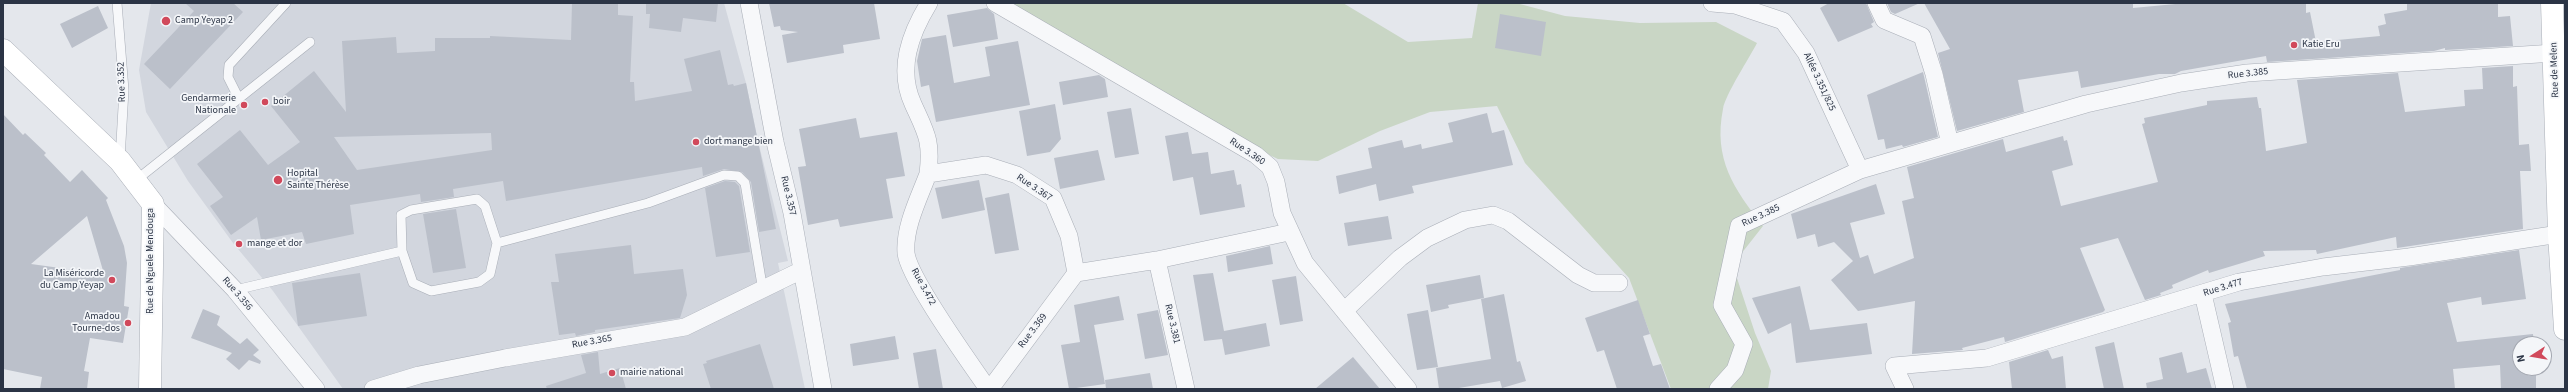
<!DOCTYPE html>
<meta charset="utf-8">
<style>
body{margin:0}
#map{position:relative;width:2568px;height:392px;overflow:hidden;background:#e4e7ec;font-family:"Source Sans 3",sans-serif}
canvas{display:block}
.frame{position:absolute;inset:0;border:4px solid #2b3445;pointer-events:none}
.north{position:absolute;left:2512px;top:336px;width:40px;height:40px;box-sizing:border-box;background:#f4f6f9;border:1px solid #a4a8b1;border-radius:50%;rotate:258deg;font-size:11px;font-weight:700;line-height:16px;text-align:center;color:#2b3445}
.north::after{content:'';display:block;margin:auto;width:14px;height:18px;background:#d1495b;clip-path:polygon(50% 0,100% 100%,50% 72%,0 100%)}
</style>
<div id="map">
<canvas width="2568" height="392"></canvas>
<div class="frame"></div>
<div class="north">N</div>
</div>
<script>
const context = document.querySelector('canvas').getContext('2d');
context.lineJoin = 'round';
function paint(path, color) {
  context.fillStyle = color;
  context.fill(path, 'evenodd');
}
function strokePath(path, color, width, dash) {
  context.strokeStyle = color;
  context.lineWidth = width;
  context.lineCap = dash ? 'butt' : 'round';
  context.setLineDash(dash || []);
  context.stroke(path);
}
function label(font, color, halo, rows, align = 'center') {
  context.font = font + ' "Source Sans 3",sans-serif';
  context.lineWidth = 3.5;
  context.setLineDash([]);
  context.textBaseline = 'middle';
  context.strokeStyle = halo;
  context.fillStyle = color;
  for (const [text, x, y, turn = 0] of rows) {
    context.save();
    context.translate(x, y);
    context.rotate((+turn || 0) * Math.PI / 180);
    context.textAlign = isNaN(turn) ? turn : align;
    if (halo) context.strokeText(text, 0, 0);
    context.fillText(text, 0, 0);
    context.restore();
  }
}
paint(new Path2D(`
 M151,3h573l22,80 12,58 30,120 -10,2 27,126h-462l-70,-98 -40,-48 -45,-62 -42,-69 -7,-42z`), '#d2d6de');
paint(new Path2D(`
 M1004,3h339l65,39 64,-4 6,-35h38l49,13 75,7 76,-1 41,21c-7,14 -32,52 -34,66 -10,50 11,80 40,117l-22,28 -6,18 20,61 16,38 -3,18h-97l-42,-111 -104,-115 -28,-57 -67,6 -50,19 -62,30 -40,-2 -57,-26z`), '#c9d6c5');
paint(new Path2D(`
 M185,3h48l10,9 -73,77 -26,-25 50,-53z
 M572,3h46v12l15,1 -3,66h4l1,19 57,-10 -8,-32 36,-9 8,35 5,-1 1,2 12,-3 30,146 -17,3 -8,-50 -9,-10 -18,-3 -21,7 -1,-9 -196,34 -3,-20 -50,8 1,8 -33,5 -1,-8 -70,11 4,29 -48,10 -4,-12 -41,8 -4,-23 -26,18 -21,-29 13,-9 -26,-33 43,-34 28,35 32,-23 -29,-36 43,-35 32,41 -4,-71 54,-4 1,16 38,-2v-13h55v-2l81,4zM491,133l1,17 -135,20 -23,-33z
 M646,3h72l-2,19 -33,-4 -2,14 -32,-4 1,-14h-4z
 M769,3h105l6,36 -37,6 1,8 -57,10 -5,-28 16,-3 -17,-2 -1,-4 -6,1z
 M1829,3h37l8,19 -3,2 2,3 -35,15 -18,-34z
 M1887,3h33l-25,11 -4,-2z
 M1924,3h209v5l53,-5h120v10l4,-1 6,30 64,-6 -2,-10 8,-2 -2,-10 23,-4v-7h91v14l12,-1 3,30 -68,4v-2l-11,3 -167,11 -1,-6 -85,15 -6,3h-16l-78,14 -3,-17 -60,9 6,32 -67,19 -19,-78 12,-4z
 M98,6l10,22 -36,20 -12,-24z
 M987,8l7,6 4,25 -45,8 -6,-32z
 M1500,14l46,8 -5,34 -46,-8z
 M946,35l8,48 36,-7 -5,-29 33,-6 12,64 -94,17 -7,-37 -8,2 -4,-26 5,-22z
 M2513,66v21l4,-1 2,59 10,-1 2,27h-11l3,58 -126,19 -1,-11 -79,17 -1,-4 -53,1 2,5 -56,17 -1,-3 -36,15 1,3 -13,5 1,2 -16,5 -27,-62 -38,10 25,62 -2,2 -98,30 -1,-5 -42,11 1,2 -51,4 3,-53 -57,10 -27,-31 22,-19 -19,-19 -16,5 -3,-13 -18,5 -6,-25 85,-30 9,30 -35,9 10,35 8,-3 6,19 40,-16 -12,-57 12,-3 -7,-31 96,-28 3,13 57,-16 1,5 3,-1 6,25 -21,6 9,35 97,-24 -16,-58 3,-1 -1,-5 63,-13v-4l50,-4 2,11h2l5,43 41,-8 -10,-63 101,-7 7,39 60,-6 -1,-16 19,-1 -1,-21z
 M1923,72l15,65 -35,10 -1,-2 -16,4 -2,-10 -6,1 -11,-45z
 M1099,75l6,4 3,18 -45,8 -4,-23z
 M1055,104l6,35 -11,13 -23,4 -8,-45z
 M1131,108l8,46 -24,4 -8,-46z
 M1487,113l5,20 12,-3 9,35 -101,21 2,7 -35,8 -3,-17 -37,10 -3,-18 36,-8 -4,-20 34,-8 2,8 17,-4 1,5 31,-7 -5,-19z
 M3,114l20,21 2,-2 21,20 -2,2 26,27 12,-12 26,28 -2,2 18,46 3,17 -3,43 5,1 -6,36 -33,-5 -6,33 5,1 -2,17h-47l2,-12 -39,-8zM87,216l17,58 -73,-10z
 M856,118l4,20 37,-6 8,44 -19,3 7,39 -53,9 -2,-8 -30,6 -10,-58 8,-1 -7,-37z
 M1188,132l4,22 16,-2 3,22 23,-4 3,15 4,-1 4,23 -45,8 -7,-38 -20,4 -8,-45z
 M1098,150l7,30 -45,9 -6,-31z
 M979,180l6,30 -43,9 -7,-31z
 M725,181l10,1 4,4 11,66 -34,5 -11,-69z
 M1009,193l10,57 -24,4 -10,-56z
 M456,209l10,59 -33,5 -10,-59z
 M1388,216l4,23 -44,7 -4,-23z
 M631,245l3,29 49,-5 4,26 -7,23 -85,12v2l-19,4 -1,-3 -16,2 -8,-53h8l-4,-28z
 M1270,246l3,18 -45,8 -2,-16z
 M2519,250l7,49 -44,6 -1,-8 -34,6 10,39 76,-8 1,10h-14v24h16v21h-35l-1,-24 -47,4 2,20h-208l-9,-33 -4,1 -6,-34 3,-1 -6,-18 175,-34v-2z
 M360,273l7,43 -69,10 -6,-43z
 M1213,273l11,58 42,-8 4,23 -45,9 -3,-16 -18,2 -11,-66z
 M1480,275l4,23 -36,7 1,3 -18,4 -5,-27z
 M1296,276l7,45 -23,4 -8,-45z
 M1800,286l10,44 57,-7 5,31 -76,9 -5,-40 -23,11 -16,-36z
 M1504,294l13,68 3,-1 6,20 -24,7 -2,-7 -47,8h-14l-3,-21 55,-9 -10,-60z
 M1119,296l5,24 -30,5 11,59 -36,5 -8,-44 19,-3 -6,-37z
 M1638,300l12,34 -7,2 10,30 8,-2 9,25h-53l-13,-39 -7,2 -12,-34z
 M203,309l17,7 -3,9 23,19 7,-6 12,12 -6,5 8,6 -1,3 -11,-4 -10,10 -13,-11 6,-6 -41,-15z
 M1158,310l10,45 -23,4 -8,-45z
 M1428,310l10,57 -21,3 -10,-56z
 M895,336l4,23 -46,7 -3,-22z
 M2114,342l10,47h-20l-9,-42z
 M760,344l14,45h-63l-8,-25 4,-1 -1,-2z
 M936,349l7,40h-24l-6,-36z
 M2048,350l4,9 11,-3 3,33h-54l-3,-27z
 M598,352l2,22 20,-6 6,21h-79l-1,-3 40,-13 -5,-18z
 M2182,352l5,21 19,-5 6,21h-65l-1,-6 17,-4 -4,-21z
 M1353,357l27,32h-65z
 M1150,373l3,16h-47l-1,-9z`), '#bbc0ca');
const lane = new Path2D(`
 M117,3l7,87 -4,69
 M239,99l-11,-22 1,-12 57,-62
 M135,181l175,-139
 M402,251l-1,-36 10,-5 66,-11 8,7 12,37
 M235,290l167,-39 11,32 18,8 48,-9 11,-8 7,-31 151,-40 76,-28 14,1 7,7 18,108`);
const street = new Path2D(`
 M749,3l26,139 17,71 31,176
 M929,3c-19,31 -32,66 -16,101 13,29 19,36 15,70l58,-9 31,10 36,23 16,38 7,37 81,-13 132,-28
 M995,3l261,152 14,12 6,15 6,31 23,50 103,126
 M1712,3l23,2 48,16 23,32 54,117
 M1876,3l8,17 38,16 12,38 16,70
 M928,174c-9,24 -24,53 -22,79 3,26 65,111 82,136
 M153,204l82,86 81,99
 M1157,260l29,129
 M2203,294l22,95
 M1344,311l56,-53 27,-20 38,-18 28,-5 15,6 70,54 16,8h25
 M373,389l46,-14 86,-17 180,-31 117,-57
 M990,389l86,-116
 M1718,389l17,-19 9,-26 -22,-39 17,-79 121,-56 226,-66 95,-21 66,-10 307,-20
 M1905,389l-11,-23 93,-8 252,-76 84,-15 86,-10 150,-23`);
const secondary = new Path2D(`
 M2552,3l7,231 6,95
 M3,50l117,111 33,43 -3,185`);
strokePath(lane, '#a9aeb7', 10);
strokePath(street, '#a9aeb7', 18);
strokePath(secondary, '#a9aeb7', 23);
strokePath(lane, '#f7f8fa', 9);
strokePath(street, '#f7f8fa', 17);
strokePath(secondary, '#fff', 22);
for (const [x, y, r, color] of [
 [166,21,5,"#d1495b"],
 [2294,45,4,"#d1495b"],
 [265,102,4,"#d1495b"],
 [244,105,4,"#d1495b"],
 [696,142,4,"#d1495b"],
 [278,180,5,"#d1495b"],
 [239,244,4,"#d1495b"],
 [112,280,4,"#d1495b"],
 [128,323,4,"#d1495b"],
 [612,373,4,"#d1495b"]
]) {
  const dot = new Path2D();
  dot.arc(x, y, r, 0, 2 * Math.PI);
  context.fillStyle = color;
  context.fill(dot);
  strokePath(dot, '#f4f6f9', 1.5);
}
label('10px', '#2b3445', '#f4f6f9', [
 ["Camp Yeyap 2",175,21],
 ["Katie Eru",2302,45],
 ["Gendarmerie",236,99,"right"],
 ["Nationale",236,111,"right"],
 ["boir",273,102],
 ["dort mange bien",704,142],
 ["Hopital",287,174],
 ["Sainte Thérèse",287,186],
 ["mange et dor",247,244],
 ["La Miséricorde",104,274,"right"],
 ["du Camp Yeyap",104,286,"right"],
 ["Amadou",120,317,"right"],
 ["Tourne-dos",120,329,"right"],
 ["mairie national",620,373]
], 'left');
label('10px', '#2b3445', '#f4f6f9', [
 ["Rue de Melen",2555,70,-92],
 ["Rue 3.385",2248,74,-6],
 ["Rue 3.352",122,82,-92],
 ["Allée 3.351/825",1819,82,65],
 ["Rue 3.360",1247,152,34],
 ["Rue 3.367",1034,188,34],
 ["Rue 3.357",788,196,77],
 ["Rue 3.385",1761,216,-25],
 ["Rue de Nguele Mendouga",151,261,-90],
 ["Rue 3.472",923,287,61],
 ["Rue 3.477",2223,288,-17],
 ["Rue 3.356",237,294,49],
 ["Rue 3.381",1172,324,77],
 ["Rue 3.369",1033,331,-53],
 ["Rue 3.365",592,342,-10]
]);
</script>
